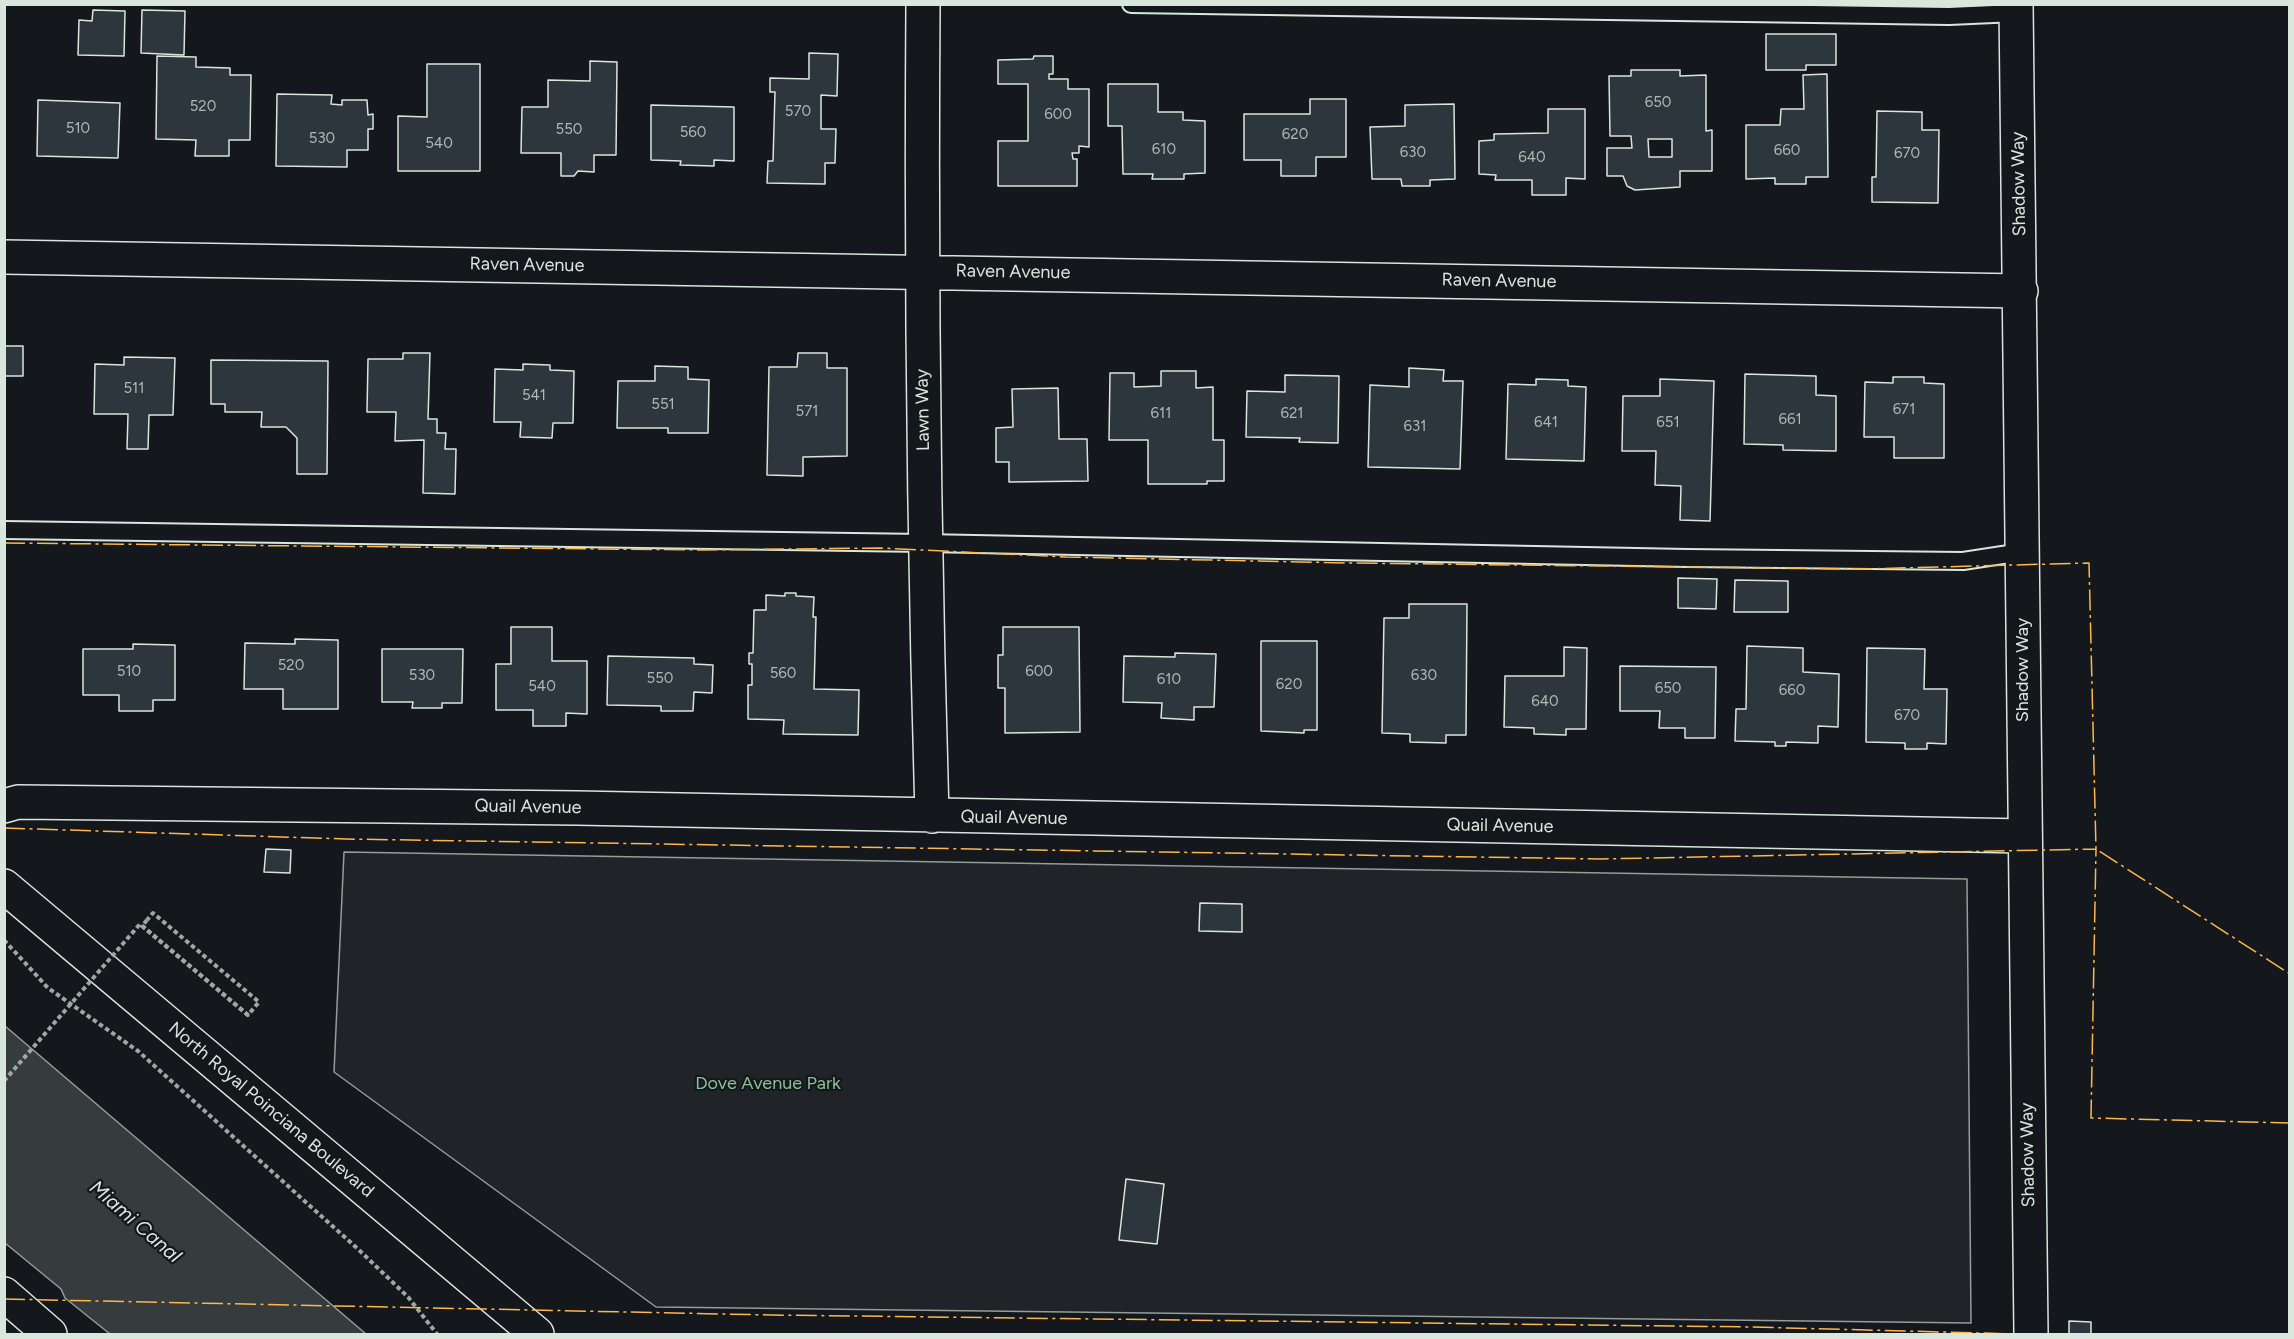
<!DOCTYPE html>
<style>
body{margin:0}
#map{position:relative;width:2294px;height:1339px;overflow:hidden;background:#14181c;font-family:Figtree,sans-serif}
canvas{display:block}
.frame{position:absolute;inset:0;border:6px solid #d8e6dc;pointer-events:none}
</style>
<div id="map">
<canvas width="2294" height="1339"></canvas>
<div class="frame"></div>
</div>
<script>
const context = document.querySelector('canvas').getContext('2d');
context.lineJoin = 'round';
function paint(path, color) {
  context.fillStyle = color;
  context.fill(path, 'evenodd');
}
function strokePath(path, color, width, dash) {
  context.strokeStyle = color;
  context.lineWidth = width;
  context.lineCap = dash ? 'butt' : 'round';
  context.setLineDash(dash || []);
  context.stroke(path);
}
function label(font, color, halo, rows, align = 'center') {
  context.font = font + ' Figtree,sans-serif';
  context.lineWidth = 4.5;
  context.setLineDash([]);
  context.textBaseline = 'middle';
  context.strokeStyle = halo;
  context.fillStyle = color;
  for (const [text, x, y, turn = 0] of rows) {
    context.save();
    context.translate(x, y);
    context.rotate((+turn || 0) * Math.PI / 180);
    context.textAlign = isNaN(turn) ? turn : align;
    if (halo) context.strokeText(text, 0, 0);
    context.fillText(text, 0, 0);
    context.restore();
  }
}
const green = new Path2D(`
 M344,852l1623,27 4,444 -1315,-16 -322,-235z`);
paint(green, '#202428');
strokePath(green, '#939e99', 1.5);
const water = new Path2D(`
 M4,1026h1l361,308h-256l-45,-36 -4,-9 -56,-46z`);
paint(water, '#363b3e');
strokePath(water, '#939e99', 1.5);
const building = new Path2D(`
 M93,10l32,1 -1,45 -46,-1 1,-35 13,1z
 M142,10l43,1 -1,44 -43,-2z
 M1766,34h70v31h-30v5h-40z
 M809,53l29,1 -1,42 -16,-1v34h15l-1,34h-10v21l-58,-1 1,-22h5l2,-69h-5v-14l39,1z
 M157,56l39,1v10l34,1v7h21l-1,65h-21v16h-34l1,-16 -40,-1z
 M1034,56h19v18h-4v5h19v10h21v58l-10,-1v7h-7l1,6h4v27h-79v-45h30v-57h-30v-24l35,-1z
 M590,61l27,1 -1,93h-22v17l-16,-1 -4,5h-13v-23h-40l1,-46h26v-27l42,1z
 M427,64h53v107h-82v-55l29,1z
 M1631,70h49v6l26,-1v56l6,-1v41h-32v16l-45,3 -8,-4 -4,-10h-16v-28h25l-1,-12h-21l-1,-60h22zM1648,139h24v18h-23z
 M1827,74l1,103h-22v7h-31v-6l-29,1v-54h34l1,-16h23l-1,-34z
 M1108,84h50v28h25v8l22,1v52l-21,1v5h-32l1,-5h-30l-1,-48h-14z
 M277,94l55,1 -1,9 11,1v-5h25l1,15 5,-1v15h-5v21h-21v17l-71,-1z
 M1310,99h36v58h-30v19h-35v-16h-37v-46h66z
 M38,100l82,3 -2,55 -81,-2z
 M1454,104l1,75 -25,1v6h-28l-1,-7h-29l-2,-52 35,-1v-21z
 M651,105l83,2v54l-20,-1v6l-34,-1 1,-4 -30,-1z
 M1548,109h37v70l-19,-1v17h-34v-15h-37l1,-5 -17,-1v-33l15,-1v-6l54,-1z
 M1877,111l45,1v18h17l-1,73 -66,-1v-25h4z
 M4,346h19v30h-19z
 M403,353h27l-2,66h9v14h9l-1,16h11l-1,45 -32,-1 1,-53 -29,1 1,-29h-29l1,-53h35z
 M798,353h29v15h20v88l-44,1v19l-36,-1 2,-108h28z
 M124,357l51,1 -2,57h-24l-1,34h-21l1,-35h-34l1,-50 29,1z
 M211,360l117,1 -1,113h-30v-36l-11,-11h-25l1,-15h-37v-8h-14z
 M523,364l27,1v5l24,1 -1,52h-20l-1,15 -32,-1 1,-15h-27l1,-53 28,1z
 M655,366l33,1v12l21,1 -1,53h-40v-5h-51l1,-47h37z
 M1409,368l35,2 -1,11h20l-3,88 -92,-2 2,-82 39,2z
 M1161,371h35v17l17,-1v53h11v41h-17v3h-59v-44h-39l1,-67h24v14l27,-1z
 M1745,374l71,2v19l20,1v55l-53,-1v-5l-39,-1z
 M1285,375l54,1 -1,67 -39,-1 1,-4 -54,-1 1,-46 38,1z
 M1893,377h31v6l20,1v74h-50v-21h-30l1,-55 28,1z
 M1536,379l32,1v6l18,1 -2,74 -78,-2 2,-75 28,1z
 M1660,379l54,2 -4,140 -30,-1 1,-34 -26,-1 1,-34h-34l1,-55h37z
 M1058,388l1,51h28l1,42 -79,1v-20h-13v-34l17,-1 -1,-38z
 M1678,578l39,1 -1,30 -38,-1z
 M1735,580l53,1v31h-54z
 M785,593h11v3l18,1 -1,20h3l-2,72 45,1 -1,45 -75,-1 1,-14 -36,-1v-34h4v-21h-3v-11h4l1,-43h12v-15l19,1z
 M1409,604h58l-1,131h-20v8l-36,-1v-8l-28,-1 2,-115h25z
 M511,627h41v34h35v53l-21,-1v13h-33v-16h-37v-46h15z
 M1003,627h76l1,105 -75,1v-45h-7v-33h5z
 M295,639l43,1v69h-55v-20h-39l1,-46 50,1z
 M1261,641h56v89h-13v3l-43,-2z
 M133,644l42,1v55h-22v11h-34v-16h-36v-46h50z
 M1747,646l56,2v24l36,2 -1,53 -20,-1v17l-32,-1v4h-11v-4l-40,-1 1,-32h10z
 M1564,647l23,1 -1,81h-20v6l-32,-1v-6l-30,-1 1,-51h59z
 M1867,648l58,1 -1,40h23l-1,55 -19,-1v6h-22v-6l-39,-1z
 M382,649h81l-1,54h-20v5h-30l1,-6h-31z
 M1175,653l41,1 -2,53h-20v13l-33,-2 1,-15 -39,-1 1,-46 51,1z
 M608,656l86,2v6l19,1 -1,28 -18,-1 -1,19h-32v-5l-54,-1z
 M1620,666l96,1 -1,71h-30v-10h-26l1,-17h-40z
 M266,849l25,1 -1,23 -26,-1z
 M1200,903l42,1v28l-43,-1z
 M1126,1179l38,5 -7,60 -38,-4z
 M2069,1321l22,1v12h-22z`);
paint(building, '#2c363c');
strokePath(building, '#d8e6dc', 1.5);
const service = new Path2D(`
 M1131,4l818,12 67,-3
 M4,530l920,13 763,15 276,3 59,-9`);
const minor = new Path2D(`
 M923,4c-2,271 1,542 9,812
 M2016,4l15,1330
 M4,257l2017,34
 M4,806l14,-4 559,6 1447,28`);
const tertiary = new Path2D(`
 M4,886l533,448`);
const trunk = new Path2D(`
 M4,1294l46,40`);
strokePath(service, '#d8e6dc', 20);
strokePath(minor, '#d8e6dc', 36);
strokePath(tertiary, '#d8e6dc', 36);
strokePath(trunk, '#d8e6dc', 36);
strokePath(new Path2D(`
 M147,920l-5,6 107,90
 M4,940l44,48 90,63 221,199 49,47 29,37`), '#9da8a2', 4, [4.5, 3]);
strokePath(service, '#14181c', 16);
strokePath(minor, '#14181c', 33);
strokePath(tertiary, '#14181c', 33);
strokePath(trunk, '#14181c', 33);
strokePath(new Path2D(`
 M4,1081l136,-157 108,91 11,-13 -106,-89 -6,7`), '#9da8a2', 4, [4.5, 3]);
strokePath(new Path2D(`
 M4,543l702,7 174,-2 186,9 283,6 514,6 226,-6 7,286 194,125
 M4,828l342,11 1255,20 495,-10 -5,269 199,5
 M4,1299l767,16 981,12 266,7`), '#ffb74d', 1.5, [21, 4.5, 3, 4.5]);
label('15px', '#adbab4', null, [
 ["650",1658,103],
 ["520",203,107],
 ["570",798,112],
 ["600",1058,115],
 ["510",78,129],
 ["550",569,130],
 ["560",693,133],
 ["620",1295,135],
 ["530",322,139],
 ["540",439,144],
 ["610",1164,150],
 ["660",1787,151],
 ["630",1413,153],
 ["670",1907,154],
 ["640",1532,158],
 ["511",134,389],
 ["541",534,396],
 ["551",663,405],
 ["671",1904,410],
 ["571",807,412],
 ["611",1161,414],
 ["621",1292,414],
 ["661",1790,420],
 ["641",1546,423],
 ["651",1668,423],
 ["631",1415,427],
 ["520",291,666],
 ["510",129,672],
 ["600",1039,672],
 ["560",783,674],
 ["530",422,676],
 ["630",1424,676],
 ["550",660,679],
 ["610",1169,680],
 ["620",1289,685],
 ["540",542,687],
 ["650",1668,689],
 ["660",1792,691],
 ["640",1545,702],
 ["670",1907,716]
]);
label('18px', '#d8e6dc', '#14181c', [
 ["Shadow Way",2019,184,-91],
 ["Raven Avenue",527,265,1],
 ["Raven Avenue",1013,272,1],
 ["Raven Avenue",1499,281,1],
 ["Lawn Way",923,410,-91],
 ["Shadow Way",2023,670,-90],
 ["Quail Avenue",528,807,1],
 ["Quail Avenue",1014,818,1],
 ["Quail Avenue",1500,826,1],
 ["North Royal Poinciana Boulevard",271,1110,40],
 ["Shadow Way",2028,1155,-91]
]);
label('18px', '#8ac095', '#14181c', [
 ["Dove Avenue Park",768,1084]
]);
label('italic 20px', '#d8e6dc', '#14181c', [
 ["Miami Canal",135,1222,41]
]);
</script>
